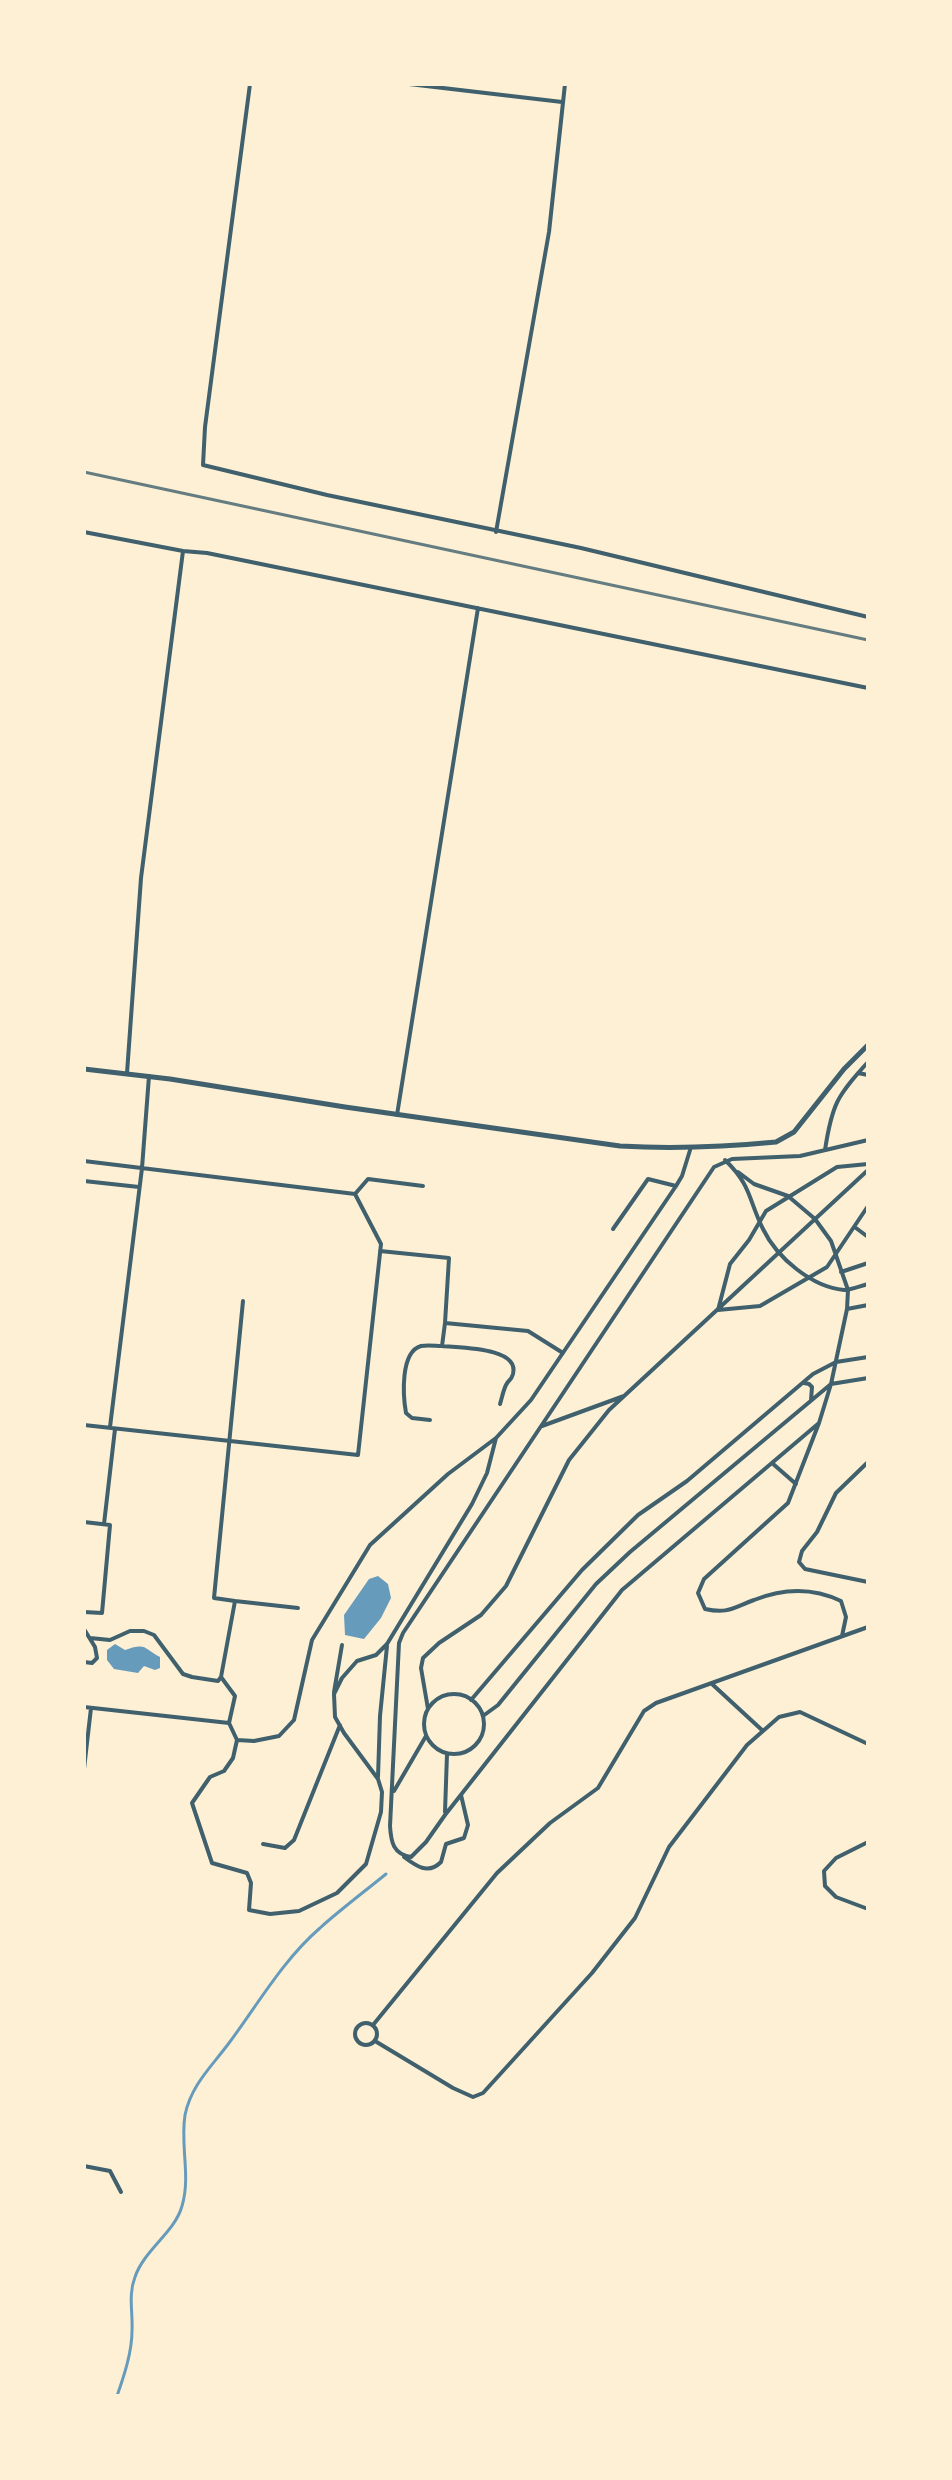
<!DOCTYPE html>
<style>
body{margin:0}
#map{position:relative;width:952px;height:2480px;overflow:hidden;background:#fdf0d5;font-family:"Golos Text",sans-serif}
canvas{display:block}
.frame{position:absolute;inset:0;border:86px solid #fdf0d5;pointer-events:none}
</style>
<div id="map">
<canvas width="952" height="2480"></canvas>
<div class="frame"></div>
</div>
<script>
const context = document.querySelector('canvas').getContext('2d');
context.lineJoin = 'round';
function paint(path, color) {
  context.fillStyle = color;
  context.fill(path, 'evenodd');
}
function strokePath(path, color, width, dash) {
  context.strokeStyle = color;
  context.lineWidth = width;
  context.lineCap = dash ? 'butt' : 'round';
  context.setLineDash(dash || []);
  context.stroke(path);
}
paint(new Path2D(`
 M378,1576l10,8 3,14 -10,20 -17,21 -19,-4 -1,-20 25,-36z
 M115,1644l10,6c22,-8 19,-1 35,7v11l-5,2 -11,-4 -6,7 -24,-4 -7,-9v-10z`), '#669bbc');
strokePath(new Path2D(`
 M117,2396c7,-20 15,-44 15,-65 1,-19 -4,-36 3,-54 9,-27 40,-45 47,-71 9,-30 -2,-60 3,-91 6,-30 27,-49 44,-72 29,-39 54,-83 91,-115 21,-19 44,-36 66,-54`), '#669bbc', 3);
strokePath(new Path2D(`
 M250,84l-45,343 -2,38 124,30 254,53 287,69
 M409,84l153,18
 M84,532l99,19 24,2 661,135
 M496,532l53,-300 16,-148
 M127,1073l14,-195 42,-327
 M858,1073l10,2
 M397,1115l81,-507
 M825,1150c7,-46 12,-54 43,-88
 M725,1160c27,26 23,39 38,69 14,29 49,58 81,61 8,0 16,-4 24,-6
 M84,1161l271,33 26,50 -23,211 -274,-30
 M868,1164l-31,3 -71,44 -17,29 -19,24 -12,46 42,-4 67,-39 41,-61
 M738,1172l16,12 34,12 27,23 16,22 17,49 -1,19 -16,75 -12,39 -31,80 -84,76 -6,14 7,16c23,5 27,-1 49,-9 30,-12 58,-13 87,1l5,16 -4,19
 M84,1181l55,6
 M355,1194l13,-15 55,7
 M856,1228l12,9
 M613,1229l35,-50 28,7
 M380,1251l69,7 -4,65 83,8 35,22
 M841,1272l27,-9
 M847,1309l21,-4
 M442,1346c16,2 78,1 71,28 -2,7 -4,5 -7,11 -3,6 -4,13 -6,19
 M804,1383l5,1 3,3 -1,13
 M430,1420l-18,-2 -6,-5c-3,-17 -6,-61 15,-67 6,-1 15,0 21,0l3,-23
 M819,1423l-197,167 -177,225 -19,27 -15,15c-18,-3 -20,-15 -21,-31l9,-183 4,-10 311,-466 18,-8 68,-3 68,-16
 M542,1426l82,-30
 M110,1427l32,-259 7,-92
 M868,1462l-32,31 -19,39 -15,19 -3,11 6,7 63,13
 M772,1463l24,21
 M84,1522l26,3 -8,88 -18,-1
 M104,1524l11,-95
 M235,1601l-21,-3 29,-297
 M84,1629l11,18 2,11 -5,5 -8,-1
 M90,1638l20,2 20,-9h14l10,4 29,39 9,3 26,4 3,-4
 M712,1684l51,47
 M334,1692l8,-47
 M424 1724a30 30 0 1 1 60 0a30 30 0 1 1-60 0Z
 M471,1700l111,-130 56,-55 49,-34 126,-107 23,-12 32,-5
 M84,1707l145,16 8,17 17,1 25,-5 15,-16 18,-80 58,-95 78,-71 48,-36 35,-38 145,-214 6,-10 9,-29
 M428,1709l-7,-41 2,-10 16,-15 42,-28 25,-29 63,-126 40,-50 259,-240
 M483,1716l15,-11 98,-121 34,-32 201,-168 37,-6
 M229,1723l6,-27 -14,-19 14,-76 63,7
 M237,1740l-4,18 -9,13 -14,6 -18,26 20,60 35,10 4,10 -2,27 21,4 29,-3 38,-18 29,-29 15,-52 1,-20 -4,-13 -34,-46 -9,-16 -1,-23 8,-16 15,-17 19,-6 11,-11 85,-140 15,-31 9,-35
 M84,1769l7,-61
 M378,1777l2,-61 7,-70
 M394,1791l32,-55
 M445,1812l2,-58
 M868,1842l-32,16 -12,13 1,15 11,11 32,12
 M263,1844l22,4 9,-8 46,-115
 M404,1857c12,9 24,18 37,5l5,-18 18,-6 4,-13 -7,-30
 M355 2034a11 11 0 1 1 22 0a11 11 0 1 1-22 0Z
 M373,2025l124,-152 53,-50 48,-35 46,-77 12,-8 212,-76
 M375,2041l78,47 20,9 10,-4 109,-120 43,-55 34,-71 78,-102 32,-28 21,-5 68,32
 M84,2166l26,5 11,21`), '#3f606c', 4);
strokePath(new Path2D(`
 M84,1069l86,10 175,28 275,39c52,3 104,1 156,-4l18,-10 50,-63 24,-24`), '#3f606c', 5);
strokePath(new Path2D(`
 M84,472l784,168`), '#657d81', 3);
</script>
